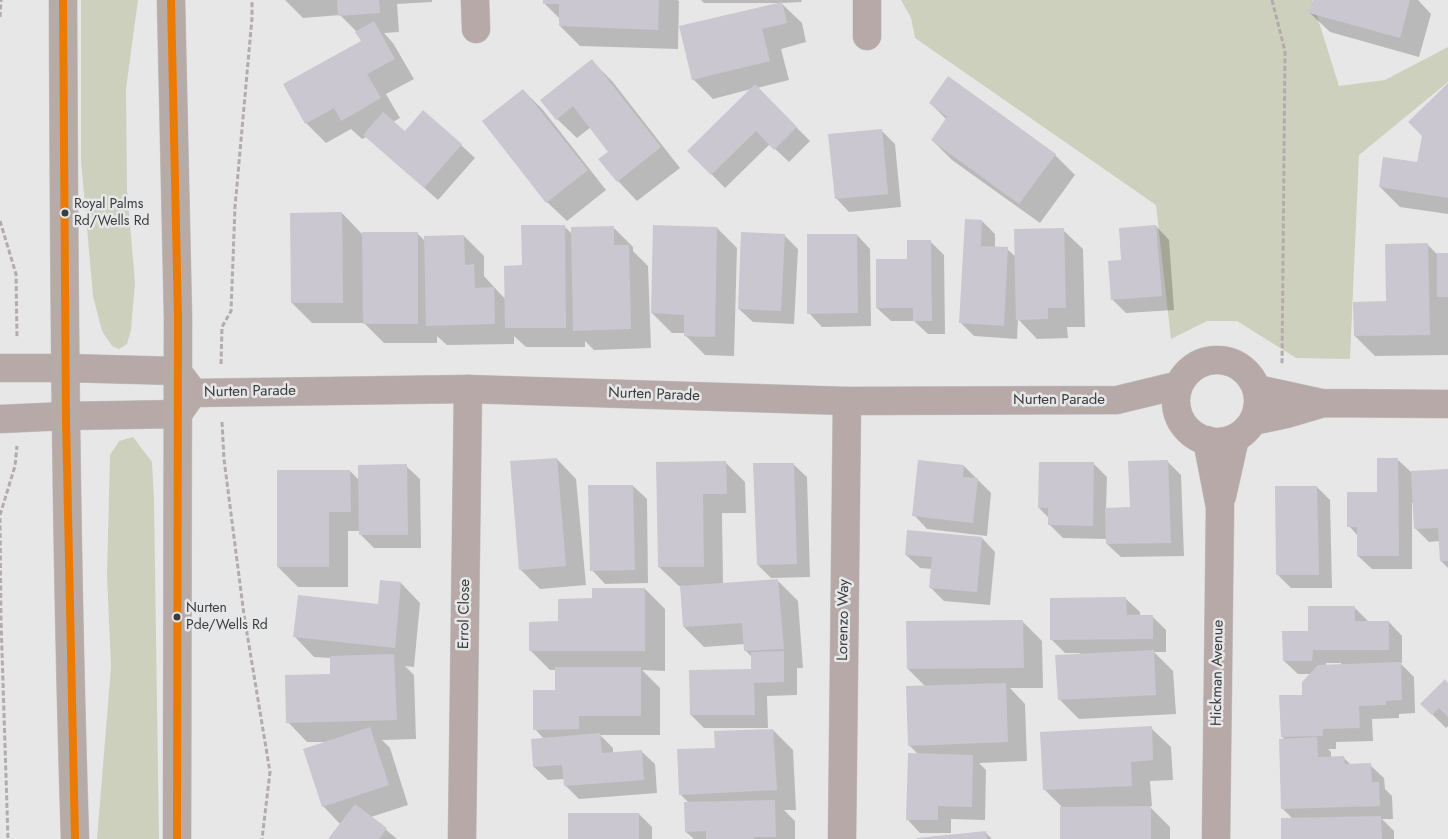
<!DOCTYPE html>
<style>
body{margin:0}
canvas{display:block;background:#e7e7e8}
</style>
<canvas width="1448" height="839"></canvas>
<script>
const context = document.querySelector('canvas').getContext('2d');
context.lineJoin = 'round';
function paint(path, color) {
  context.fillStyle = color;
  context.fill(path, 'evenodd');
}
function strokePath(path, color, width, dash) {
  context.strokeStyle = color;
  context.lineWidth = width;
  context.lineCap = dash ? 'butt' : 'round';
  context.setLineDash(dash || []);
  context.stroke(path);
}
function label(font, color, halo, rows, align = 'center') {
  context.font = font + ' Jost,sans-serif';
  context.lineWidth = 5;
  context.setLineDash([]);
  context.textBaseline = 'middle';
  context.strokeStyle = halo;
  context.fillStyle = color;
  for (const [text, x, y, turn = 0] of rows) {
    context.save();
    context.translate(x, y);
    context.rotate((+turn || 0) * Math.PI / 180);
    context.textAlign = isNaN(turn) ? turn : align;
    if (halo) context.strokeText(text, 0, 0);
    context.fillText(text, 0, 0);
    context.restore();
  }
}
paint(new Path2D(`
 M81,0h57l-12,89 1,100 8,94 -4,47 -4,14 -8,5 -7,-3 -10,-15 -9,-35 -12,-136z
 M901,0h411l27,86 46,-6 63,-33v35l-89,73 -9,204 -54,-1 -59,-37h-30l-36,18 -15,-134 -241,-167 -4,-20z
 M133,437l19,25 2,37 5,340h-62l14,-172 -4,-92 3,-120 9,-14z`), '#cdd0bc');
paint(new Path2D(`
 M285,0h147v2l-35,2 2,28 -15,1 9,10 21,36 -28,15 14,24 -7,4 12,11 56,12 14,13 -37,42 -71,-63 -5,2 -11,-10 -25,14 -20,-20 -22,-38 78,-43 -4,-9 -18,-18 -37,3z
 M544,0h133l2,1 -1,48 -98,-3 -20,-20v-7l-16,-16z
 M701,0h100l1,2 -21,1 21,20 4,19 -25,7 8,31 -32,8 53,53 -21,21 -19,-18 -45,44 -36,-37 62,-62 -38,10 -20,-20 87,-76h-76z
 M1314,0h104l13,14 -12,43 -89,-25 -20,-19z
 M592,61l20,20 68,87 -43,33 -19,-20 -8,-29 -19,-25 -14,11 -20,-19z
 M1448,85v129l-48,-7 -20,-20 38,-24z
 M523,90l20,20 63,80 -39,31 -20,-19z
 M930,103l125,52 20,20 -35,48 -88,-63 -20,-20 15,-20z
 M881,130l14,14 6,63 -52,5 -13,-14z
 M342,213l20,21 55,-1 8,8 39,-5 20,20v20l22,24 17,-34 41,-40 8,8 41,-7 20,20v4l15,15 3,82 -57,2 -9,-9v6h-59l-12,-11v8l-67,1 -10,-9v7h-53l-20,-20h-52l-20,-20z
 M982,221l13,13v14l12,1 9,8 47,-27 20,19 2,78h-18l1,11 -31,1 -19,-20 -1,20 -43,-3 -14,-14z
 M1156,226l13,14 5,70 -48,3 -14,-14 11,-38z
 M717,228l20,20 -3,108 -29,-1 -20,-20v-2h-13l-20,-20z
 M784,235l14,14 -4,75 -41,-2 -14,-13z
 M857,235l13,14 1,77 -49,1 -13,-14z
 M930,241l14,14 1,79h-17l-14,-13h-23l-14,-13 31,-48z
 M1428,245l9,9h11v101l-73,1 -20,-20 32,-34z
 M557,459l19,20 10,106 -46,4 -20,-20z
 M1398,460l13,12 37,-1v97l-7,-7 -1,-20 -11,1 -14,-14 -1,-25h-2v66h-40l-14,-13v-20l-9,-10 29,-33z
 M1167,461l14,14 3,81 -63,1 -14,-13v-5l-44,-1 -14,-14v-6l-10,-10 55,-44 13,13 -1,32 25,-1z
 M658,463h68l19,19 1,31h-24l1,71 55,-3 20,20 5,67h-6v27l-30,1 1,32h-64l-13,-13 62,-45v-12l-7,-7 -1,-7 -41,3 -20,-20 -3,-41h-2l-20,-19z
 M793,464l14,13 3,100 -39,1 -13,-13z
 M406,466l14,13 1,69h-47l-13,-13v-4h-13v56h-50l-20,-20 72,-96 10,10z
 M964,466l27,27 -4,43 -60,-7 -13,-14z
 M633,486l14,13 1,84 -43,1 -13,-14z
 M1317,487l13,13 2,88h-41l-13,-13z
 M982,538l13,14 -5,53 -46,-4 -14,-14 2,-18 -12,-1 -14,-13z
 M401,583l19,20 -6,64 -9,-1 9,9 2,64 -34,1 8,8 18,57 -37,12 26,22h-67l11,-14 -18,-19 3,-64h-19l-19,-20 44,-47 -1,-17 -17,-1 -19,-20 84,-32z
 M645,589l20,20v62l-23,-1 18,18v47h-60l13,13v5l28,-2 14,13 2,29 -78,6 -14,-14 -1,-6 -16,1 -14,-13 10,-28 -9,-10 22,-38 -1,-21h-6l-20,-20 29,-27 34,-23z
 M1126,599l14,13v4h12l14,14v22h-12l19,19 3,43 -97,5 -20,-20 21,-46h-15l-14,-14z
 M1355,608l13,13 21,1 13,14v27h-2l14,14 1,36 -16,1v4l-27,1 1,22 -37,1v7h-8l3,3v6h13l7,7h19l14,13 1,11 7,7 1,23h-11l12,12v8h-112l11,-20 -10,-10 2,-69 -3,-4 22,-40 7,-22h-13l-14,-13 25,-28zM1326,663h15v2l-15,1z
 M1023,622l19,19 1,47h-33l15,16 2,57 -48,2 7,7 -1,50 -34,-1v14h-31l-13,-14 12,-64 -10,-10 16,-59 -17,-17z
 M1448,684v42l-2,2 -24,-24z
 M1151,728l20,19 2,33 -23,1 2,25h-3l21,21v12h-109v-33l-16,-16z
 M773,730l20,20 3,60h-12l11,11v18h-101l-8,-7 3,-29 -8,-8 35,-46z
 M639,814l13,13v12h-83z
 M985,832l7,7h-75l37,-4z`), '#0003');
paint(new Path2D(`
 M337,0h42l1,13 -42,3z
 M543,0h116l-1,30 -99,-4v-22h-16z
 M1313,0h97l-10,38 -91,-25z
 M782,2l5,21 -25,6 8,32 -78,19 -13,-54z
 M374,21l21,38 -28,15 14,24 -40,23 -7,-13 -29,16 -22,-40 78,-43 -6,-9z
 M592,59l69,88 -44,35 -19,-23 10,-7 -35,-46 -17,14 -16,-20z
 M948,76l108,78 -37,50 -88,-64 16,-23 -18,-14z
 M1448,83v115l-69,-11 4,-30 34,5 5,-26 -14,-14z
 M755,84l42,43 -23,23 -18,-19 -45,44 -24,-24z
 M523,89l65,81 -42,33 -64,-82z
 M423,110l39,34 -38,44 -61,-53 20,-23 22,19z
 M882,129l6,65 -53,5 -7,-65z
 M342,212l1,91h-52l-1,-90z
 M965,219l17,1 -1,26 27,1 -4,79 -45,-3z
 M521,225h44l1,103h-61l-1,-62 18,-1z
 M653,225l64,2 -2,110 -31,-1v-21l-33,-2z
 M1156,225l6,71 -51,4 -3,-39 13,-1 -2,-32z
 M614,226v19h15l2,84 -58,2 -2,-104z
 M1064,228l2,80h-18v11l-32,1 -2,-91z
 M362,232h56v92h-55z
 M741,232l44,2 -4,77 -43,-2z
 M807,234h50l1,79 -51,1z
 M464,235l1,30 9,-1 1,24 19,-1 1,37 -69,2 -2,-90z
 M907,240h24l1,81h-19v-13h-37v-49h31z
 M1428,243l2,92 -76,1 -1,-34 33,-1 -1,-57z
 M1437,253h11v44h-11z
 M557,458l9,108 -47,4 -9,-109z
 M1377,458h21l1,98h-42v-29h-10v-35h30z
 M918,460l46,5 -1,12 15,1 -5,45 -61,-7z
 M1168,460l3,83 -65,1 -1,-36 25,-1 -2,-46z
 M726,461l1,33h-24l1,73h-46l-2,-105z
 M1039,462h55l-1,64 -45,-1v-17h-10z
 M753,463h41l3,101 -40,1z
 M407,464l1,71h-49l-1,-70z
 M1448,469v92h-8l-2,-33 -24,1 -3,-58z
 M277,470h73l1,42h-22v55h-52z
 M588,485h45l2,85 -45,1z
 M1275,486h42l2,89h-43z
 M907,530l75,7 -5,55 -48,-4 3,-31 -27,-2z
 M778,579l6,70 -40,2 -2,-28 -59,4 -3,-41z
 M380,580l21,2 -6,66 -102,-11 5,-42 80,9z
 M592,588h53v63h-116v-29l29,-1v-22l34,-1z
 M1126,597l1,18h26v24l-103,1v-42z
 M1308,606h47v15h34v29h-76l-1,11h-29l-1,-30h26z
 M1023,620l1,48 -117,1 -1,-48z
 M1154,650l2,45 -98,5 -3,-45z
 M784,651v31l-30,1 1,32h-65l-1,-45 62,-1v-17z
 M394,654l3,66 -111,3 -1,-48 45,-1v-18z
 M1401,662l1,38 -16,1v4l-27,1 1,22 -37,1v7l-42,1 -2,-42h23v-13l16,-17z
 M555,667h86v49h-62v13l-46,1v-40h22z
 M1445,679l3,4v34l-9,-9 -7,7 -12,-11z
 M1006,683l2,59 -100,4 -2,-60z
 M1152,726l1,34 -22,2 1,24 -89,4 -3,-58z
 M370,727l19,58 -67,22 -19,-58z
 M773,729l4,61 -98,5 -2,-46 38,-1 -1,-17z
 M600,733l2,20 40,-3 2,30 -80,6 -2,-21 -29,2 -2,-28z
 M1317,737l1,20 26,-1 1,8 26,-1 1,19h7l1,24 -99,3 -2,-70z
 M908,753l65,2 -1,52 -34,-1v14h-32z
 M775,800l1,37h-22v2h-48v-8l-21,1 -1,-30z
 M355,804l32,24 -8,11h-51z
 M1151,806v33h-91v-32z
 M568,813h71v26h-71z
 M1381,816l1,23h-101v-21z
 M986,831l1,8h-70v-1z`), '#cac7d0');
const minor = new Path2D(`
 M475,0l1,29
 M867,0v36
 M0,368h66
 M0,419l66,-3
 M1207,440l13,67 -4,332
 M1222,496l13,-58
 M462,838l6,-449
 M842,839l5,-438`);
const tertiary = new Path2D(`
 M1176 401a41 41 0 1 1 82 0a41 41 0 1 1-82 0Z
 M66,368l111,3 15,20
 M1257,389l64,14 127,1
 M192,393l276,-4 379,12 270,-1 62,-15
 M66,416l112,-2 14,-20
 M1253,421l33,-7 34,-10`);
const primary = new Path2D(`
 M63,0c1,280 3,559 12,839
 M171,0l7,317 -1,522`);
strokePath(minor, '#c5c5c6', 29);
strokePath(tertiary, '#c5c5c6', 29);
strokePath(primary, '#c5c5c6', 29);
strokePath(new Path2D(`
 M1272,0l13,51 -3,313
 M0,17l1,-17
 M0,221l16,53 1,64
 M221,364l1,-37 9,-16 4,-104 17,-189v-18
 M222,422l2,37 20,156 26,157 -8,67
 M0,515l15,-49 2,-20
 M0,518l1,102 7,219`), '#b3acac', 3, [5, 2.5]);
strokePath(minor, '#b6a9a7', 28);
strokePath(tertiary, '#b6a9a7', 28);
strokePath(primary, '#b7aba8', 28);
strokePath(new Path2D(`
 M63,0l3,420 9,419
 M171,0l7,317 -1,522`), '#ec7b06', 8);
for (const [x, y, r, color] of [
 [65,213,4.5,"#3c3c3c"],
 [177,617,4.5,"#3c3c3c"]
]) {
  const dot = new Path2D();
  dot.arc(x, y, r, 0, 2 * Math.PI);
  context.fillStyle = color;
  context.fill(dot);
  strokePath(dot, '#e6e7e9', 2);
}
label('14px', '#3c3c3c', '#e6e7e9', [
 ["Royal Palms",74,205],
 ["Rd/Wells Rd",74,222],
 ["Nurten",186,609],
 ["Pde/Wells Rd",186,626]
], 'left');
label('15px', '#3c3c3c', '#e6e7e9', [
 ["Nurten Parade",250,392,-1],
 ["Nurten Parade",654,395,2],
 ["Nurten Parade",1059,400],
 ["Errol Close",465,614,-89],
 ["Lorenzo Way",844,620,-89],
 ["Hickman Avenue",1218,673,-89]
]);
</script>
